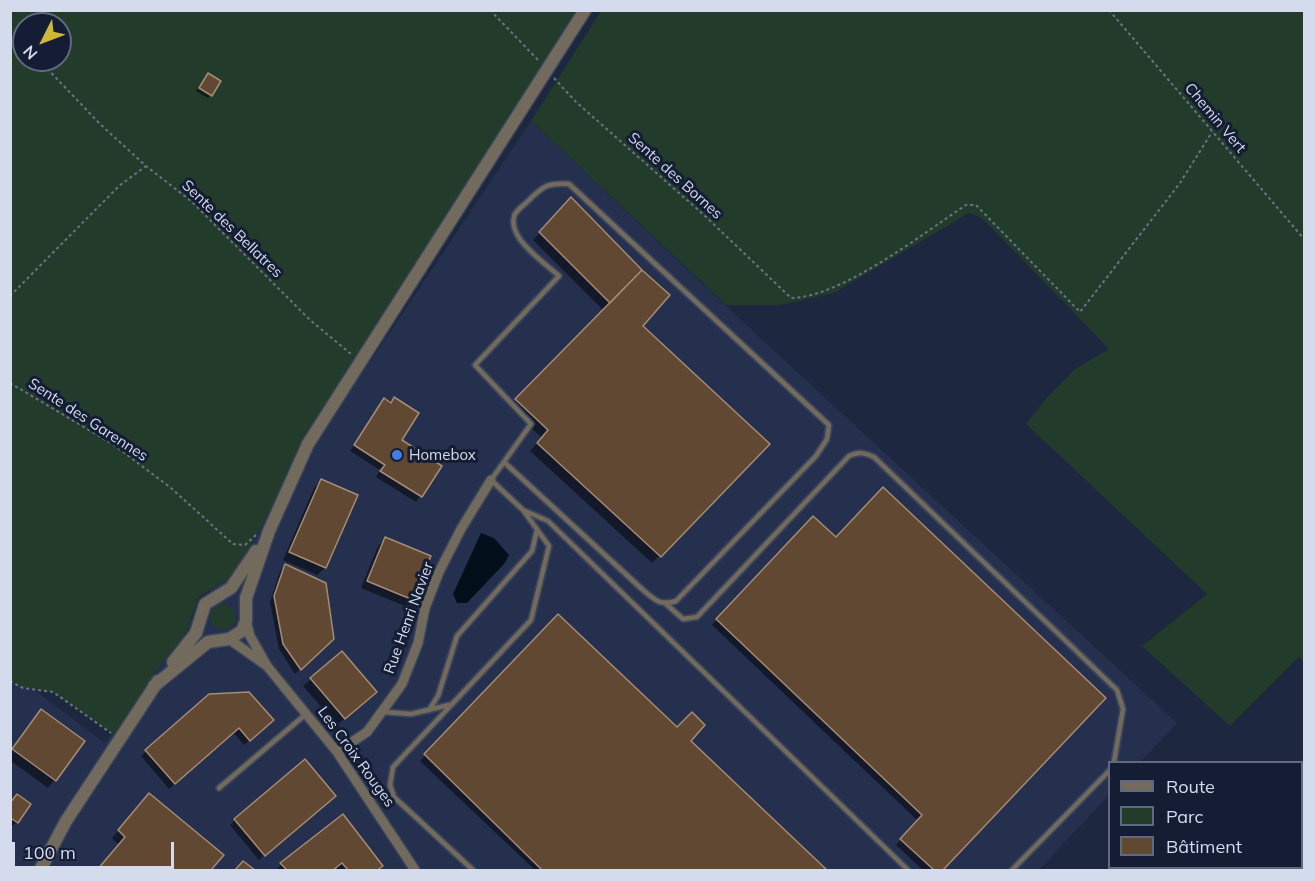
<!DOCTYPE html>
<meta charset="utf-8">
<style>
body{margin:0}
#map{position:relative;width:1315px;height:881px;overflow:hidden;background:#1d273f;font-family:Mulish,sans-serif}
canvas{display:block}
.frame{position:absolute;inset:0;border:12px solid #d4dbec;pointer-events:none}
.legend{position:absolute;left:1108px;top:761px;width:195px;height:108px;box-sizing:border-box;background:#141d34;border:2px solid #61697e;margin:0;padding:8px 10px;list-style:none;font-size:18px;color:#d4dbec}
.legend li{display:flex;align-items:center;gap:12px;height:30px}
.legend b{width:30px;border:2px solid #61697e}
.north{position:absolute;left:12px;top:12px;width:60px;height:60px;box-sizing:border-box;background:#141d34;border:2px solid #61697e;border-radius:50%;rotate:228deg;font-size:16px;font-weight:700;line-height:24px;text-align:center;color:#d4dbec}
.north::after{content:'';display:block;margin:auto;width:21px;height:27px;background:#cfb837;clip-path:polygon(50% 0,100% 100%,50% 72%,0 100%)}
.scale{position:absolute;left:12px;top:842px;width:162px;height:27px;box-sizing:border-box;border:3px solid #d4dbec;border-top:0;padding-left:8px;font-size:18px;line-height:21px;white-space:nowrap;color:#d4dbec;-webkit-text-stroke:4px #141d34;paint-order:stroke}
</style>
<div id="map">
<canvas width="1315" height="881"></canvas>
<div class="frame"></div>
<ul class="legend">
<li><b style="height:8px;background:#736a5e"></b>Route</li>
<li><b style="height:16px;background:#223b2b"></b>Parc</li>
<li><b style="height:16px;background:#614833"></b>Bâtiment</li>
</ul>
<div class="north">N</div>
<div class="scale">100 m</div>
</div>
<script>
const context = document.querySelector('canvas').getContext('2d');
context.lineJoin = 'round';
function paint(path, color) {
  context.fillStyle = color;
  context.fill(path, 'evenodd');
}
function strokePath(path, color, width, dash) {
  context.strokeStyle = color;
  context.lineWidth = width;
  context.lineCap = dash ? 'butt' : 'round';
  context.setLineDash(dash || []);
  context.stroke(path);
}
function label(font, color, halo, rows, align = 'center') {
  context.font = font + ' Mulish,sans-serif';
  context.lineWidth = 6;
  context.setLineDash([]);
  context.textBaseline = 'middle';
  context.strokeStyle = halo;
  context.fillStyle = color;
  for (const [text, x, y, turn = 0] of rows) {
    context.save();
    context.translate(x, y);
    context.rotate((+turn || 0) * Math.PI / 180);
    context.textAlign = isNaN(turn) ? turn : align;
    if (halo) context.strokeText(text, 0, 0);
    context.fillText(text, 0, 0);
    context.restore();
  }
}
paint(new Path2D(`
 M531,121l198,188 448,414 -37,39h-30l-1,33 -70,75h-1028l-1,-198 95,71 271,-390z`), '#24304e');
paint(new Path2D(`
 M11,11h574l-277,433 -75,131 -34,22 -13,35 -33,43 -34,63 -66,-46 -30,-4 -12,-7zM24,24h36v36h-36z
 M601,11h703v651l-5,-5 -69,69 -88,-80 65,-52 -181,-170 22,-28 27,-27 34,-20 -127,-131 -13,-5 -135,80 -54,12h-54l-195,-184z
 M210 617a13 13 0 1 1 26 0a13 13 0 1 1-26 0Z`), '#223b2b');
paint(new Path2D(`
 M481,533l13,5 15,17 -5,9 -37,39h-10l-4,-9z`), '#000f1a');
paint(new Path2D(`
 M208,74l3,21 -3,3 -12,-7z
 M571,200l97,95 -27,31 127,118 -116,119 -122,-112 12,-13 -33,-31 95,-96 -71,-71z
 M395,399l5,41 40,26 -24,36 -40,-25 4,-7 -30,-19 29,-45 11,-2z
 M321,481l35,15 -31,72 -8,7 -34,-15 31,-72z
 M813,518l22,21 269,160 -163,171h-18l-27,-25 22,-24 -206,-196z
 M385,539l27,60 -7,7 -44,-18 17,-42z
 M285,566l47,72 -37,36 -16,-25 -9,-47 10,-31z
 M558,616l131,125 136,129h-290l-115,-109z
 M342,653l26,46 -31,26 -34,-39z
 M209,696l58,29 -23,20 -11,-13 -64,57 -28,-33z
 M34,718l49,23 -35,47 -38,-28v-9z
 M17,796v26l-7,6v-26z
 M329,801l-70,59 -29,-35 5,-5z
 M142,802l80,53 -12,15h-112l21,-25 -7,-7z
 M342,817l39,49 -5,4h-38l-2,-3 -4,3h-55l4,-6z`), '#0007');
const building = new Path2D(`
 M208,73l13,8 -9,15 -13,-8z
 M571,197l71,73 -32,33 -71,-71z
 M642,270l28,25 -27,31 127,118 -109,113 -124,-114 11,-13 -33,-31z
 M394,397l25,16 -17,27 40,26 -20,31 -42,-26 5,-6 -31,-20 30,-47 7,5z
 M321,479l37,16 -32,73 -37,-16z
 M883,487l223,211 -163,172h-9l-34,-31 22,-24 -206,-196 97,-103 23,21z
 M385,537l46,19 -18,44 -46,-19z
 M285,564l41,19 8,56 -33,31 -18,-26 -9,-48z
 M558,614l119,113 15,-15 13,13 -14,16 136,129h-285l-118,-116z
 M342,651l35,41 -32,27 -35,-41z
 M249,692l25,28 -24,21 -11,-13 -64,56 -30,-34 64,-56z
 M41,709l44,32 -29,40 -44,-32z
 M305,759l31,37 -71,60 -31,-37z
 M149,793l75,62 -13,15h-44l-4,-2 -2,2h-64l28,-33 -7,-7z
 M17,794l14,10 -13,19 -6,-4 -2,3v-19z
 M343,814l40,52 -6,4h-29l-6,-7 -9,7h-46l-7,-7z
 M243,861l12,9h-20z`);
paint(building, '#614833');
strokePath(building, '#a78b74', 1.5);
const service = new Path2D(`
 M525,511l23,10 360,349
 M666,604l17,15 14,-2 152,-161c10,-5 16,-3 25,1l243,233 6,19 -9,53
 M429,710l9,-14 19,-60 75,-85 5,-21
 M384,712l27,2 38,-9
 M219,788l87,-74
 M473,870l-79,-73 -4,-12 3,-18 138,-147 18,-74 -26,-36 -32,-30 40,-56 -56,-59 84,-89c-14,-13 -54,-39 -44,-62 3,-5 9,-9 13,-13 16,-16 20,-18 41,-17l260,241 -2,14 -11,17 -140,145c-16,5 -21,-1 -33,-11l-139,-128
 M1012,870l98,-100`);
const minor = new Path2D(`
 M229,639l38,27 -17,-30 -4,-15
 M267,666l70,86 78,118
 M337,752l30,-20 35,-48 16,-41 7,-35 14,-36 22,-43 30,-49`);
const tertiary = new Path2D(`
 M173,662l23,-29 9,-29 26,-16 25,-37
 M154,686l54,-44 21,-3 13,-8 4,-10v-23l23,-67 39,-87 277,-434
 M40,870l26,-49 92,-140`);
strokePath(service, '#3a445b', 8);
strokePath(minor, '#3a445b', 12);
strokePath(tertiary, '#3a445b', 15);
strokePath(new Path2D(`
 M490,10l48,50
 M1109,10l195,229
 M10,27l14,16
 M39,60l61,64 46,42 45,35 119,119 41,34
 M554,78l21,23 130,115 86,82c51,-1 131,-64 175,-93h10l104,107 100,-129 32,-51
 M10,296l109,-110 27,-20
 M10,383l104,62 57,43 62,56 12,1 11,-10
 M10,681l13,7 30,4 58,41`), '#6a7388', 2, [3, 3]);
strokePath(service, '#736a5e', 4.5);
strokePath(minor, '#736a5e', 9);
strokePath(tertiary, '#736a5e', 12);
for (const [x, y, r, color] of [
 [397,455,6,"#3f7fe0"]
]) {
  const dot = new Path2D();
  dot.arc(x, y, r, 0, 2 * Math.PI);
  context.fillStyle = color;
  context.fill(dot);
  strokePath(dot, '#141d34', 2);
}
label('15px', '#d4dbec', '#141d34', [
 ["Chemin Vert",1215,118,50],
 ["Sente des Bornes",675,176,42],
 ["Sente des Bellatres",232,229,44],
 ["Sente des Garennes",88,420,33],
 ["Rue Henri Navier",409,618,-70],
 ["Les Croix Rouges",356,757,54]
]);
label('15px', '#d4dbec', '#141d34', [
 ["Homebox",409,455]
], 'left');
</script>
